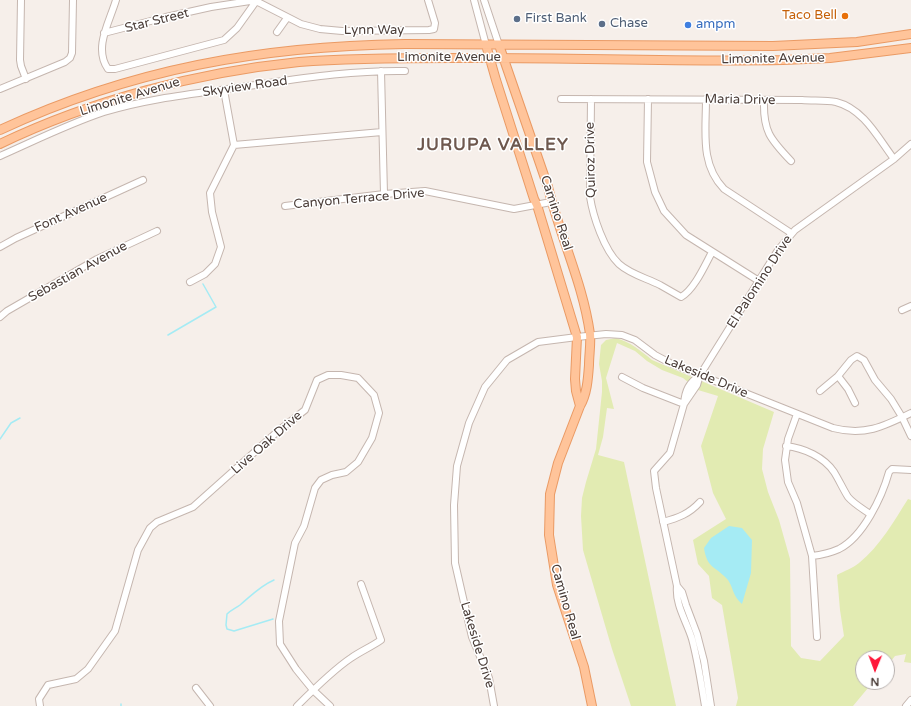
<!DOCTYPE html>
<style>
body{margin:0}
#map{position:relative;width:911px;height:706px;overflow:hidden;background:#f6efea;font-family:"Varela Round",sans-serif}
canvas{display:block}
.north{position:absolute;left:855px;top:650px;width:40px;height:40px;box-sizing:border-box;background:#fff;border:1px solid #b7b1af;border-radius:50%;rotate:181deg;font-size:11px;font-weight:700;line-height:16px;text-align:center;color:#4a3d38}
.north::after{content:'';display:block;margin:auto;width:14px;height:18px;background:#ff183a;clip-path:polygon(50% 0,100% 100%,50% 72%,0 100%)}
</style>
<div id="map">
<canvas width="911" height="706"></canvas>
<div class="north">N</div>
</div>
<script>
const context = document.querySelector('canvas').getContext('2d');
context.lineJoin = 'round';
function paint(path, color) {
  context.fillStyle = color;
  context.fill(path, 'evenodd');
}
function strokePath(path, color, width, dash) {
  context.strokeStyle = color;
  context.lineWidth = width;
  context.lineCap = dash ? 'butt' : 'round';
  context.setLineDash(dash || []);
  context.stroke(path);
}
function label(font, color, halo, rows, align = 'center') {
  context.font = font + ' "Varela Round",sans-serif';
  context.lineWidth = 3;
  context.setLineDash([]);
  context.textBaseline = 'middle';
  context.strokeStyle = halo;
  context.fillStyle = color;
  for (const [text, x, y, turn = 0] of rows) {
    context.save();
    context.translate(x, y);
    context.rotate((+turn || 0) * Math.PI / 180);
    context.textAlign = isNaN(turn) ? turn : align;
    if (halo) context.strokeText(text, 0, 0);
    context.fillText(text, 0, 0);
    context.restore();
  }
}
paint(new Path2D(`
 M616,338c14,4 24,12 36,22l122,52 -11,37 -1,20 6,23 11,28 11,39 1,87 10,12 19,3 24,-25 -4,-26 -3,-35c7,-4 16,-7 22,-12 21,-17 35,-42 49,-64l3,1v163l-7,-1 2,-8 -11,2 -8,10v-8h-24v24h10l-20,24h-117l2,-8 -16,-93 -10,-7 -3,-22 -11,-12 -5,-24 33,-21 -13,-26 -12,-47 17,-50 -20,-6 -15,-12 -21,-8 -15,-9 -12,-10 -18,-8 -11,35 8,31 -7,-1 -4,29 -5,18 26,7 52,244h-45l-19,-57 -29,-99 -2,-34 1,-18 4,-16 10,-33 6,-57v-11l-3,-17 2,-19 5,-5z`), '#e2ebb2');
paint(new Path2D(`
 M729,526l13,2 10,12 -1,33 -9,31c-10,-9 -8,-15 -14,-24 -12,-14 -21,-11 -24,-32l7,-10z`), '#a5ebf4');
strokePath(new Path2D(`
 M168,335l48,-28 -13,-23
 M0,439l11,-16 9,-5
 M273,619l-39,12 -7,-2 -1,-4 1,-11c4,-4 9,-6 13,-9 12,-10 20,-19 34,-25
 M121,706v-2`), '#a5ebf4', 1.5);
const minor = new Path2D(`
 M21,0l-1,60 1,6 5,13
 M116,0c-6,21 -23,48 -8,69h7l109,-29 13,-12 20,-28
 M474,0l12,45
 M484,0l15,45
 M277,32l10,-14
 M104,33l62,-16 45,-10 39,-6h6l45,23 19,5 22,2 87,-1 5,-1 1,-6 -7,-23
 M381,71l3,123
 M0,89l65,-27 5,-4 2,-5 1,-53
 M561,99l241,1c11,1 23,0 34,2 28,7 42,36 58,57
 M591,99l-1,98c3,19 14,53 29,67 11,10 27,14 41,21 7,4 14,8 21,12 13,-7 24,-32 31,-45
 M648,99l-1,63 8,30 9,19 22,24 73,46
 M706,99c0,33 -6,65 18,90l67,44
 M764,100c-1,31 6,39 27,61
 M234,145l148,-13
 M0,156c34,-15 68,-32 104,-44 42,-13 88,-18 131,-24 57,-8 113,-18 170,-17
 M285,206l99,-12 41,-3 89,18 37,-7
 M0,247l16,-9 127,-58
 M190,282l15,-8 10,-10 6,-17 -9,-35 -2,-19 24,-48 -10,-55
 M902,310l9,-4
 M0,317l7,-6 90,-52 60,-28
 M700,375c-11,8 -15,15 -16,29l13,-19 3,-10 78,-125 17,-20 99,-71 17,-15
 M838,376l10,13 7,14
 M622,377l21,11 41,16 -14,49 -16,18 2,17 21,98c-2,19 10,36 15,53 6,22 9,44 13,67
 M820,391l18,-15 13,-16 6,-4 7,4 11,20 16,19 11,18 9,19
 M797,414l-9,25 -3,21 3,22 9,21 15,53 5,81
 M786,446c18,2 38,11 48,26 5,8 9,17 14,25 6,7 15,12 22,17
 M663,522c15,-4 26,-8 37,-20
 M812,556c10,-1 18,-3 27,-7 24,-12 43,-52 50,-77l3,-3 19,1
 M677,586l5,6 4,13 11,29 7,27 7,45
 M196,688l14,18
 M40,706l-1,-7 9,-14 28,-6 12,-10 27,-38 23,-81 12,-22 7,-6 36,-15 84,-75 28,-22 12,-30 11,-5h13l17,3 16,17 5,18 -7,25 -14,24 -12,10 -14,3 -11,5 -6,8 -11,38 -9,17 -16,78 1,23 16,25 17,21 17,16
 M297,706c16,-16 36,-36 54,-48 10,-7 20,-11 30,-18l-20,-56
 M494,706l-5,-28 -17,-41 -17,-74 -1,-58 3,-39 12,-43 16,-36 22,-27 31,-18 39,-5 29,-3 16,1 13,5 20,15 15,8 163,65c31,8 50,-1 78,-15
 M906,706l5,-6`);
const major = new Path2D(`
 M486,45l10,35 38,119 3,6 40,132 -2,42 1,12 4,15
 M499,45l49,142c12,50 35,96 42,147 1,10 -1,21 -1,31 -1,14 -2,29 -9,41l-22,57 -8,31 -1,41 8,50 27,82 8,39
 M0,130c131,-61 262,-84 405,-86l368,2 84,-4 54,-8
 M0,144c91,-44 199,-72 299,-82 52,-4 104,-4 156,-4 109,-1 219,4 328,2l47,-2 81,-10`);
strokePath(minor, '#c5b6af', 8);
strokePath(major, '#ea9a64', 10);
strokePath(minor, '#fff', 6);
strokePath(major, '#ffc49a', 8);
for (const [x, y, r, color] of [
 [845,16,4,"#e8710a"],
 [517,19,4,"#5c6f8a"],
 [602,24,4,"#5c6f8a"],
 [688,25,4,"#3f7fe0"]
]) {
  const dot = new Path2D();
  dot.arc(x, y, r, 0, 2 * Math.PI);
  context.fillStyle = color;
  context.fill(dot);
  strokePath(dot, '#fff', 1.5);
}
label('13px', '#c56008', '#fff', [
 ["Taco Bell",837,16]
], 'right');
label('13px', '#4e5e75', '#fff', [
 ["First Bank",525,19],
 ["Chase",610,24]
], 'left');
label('13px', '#4a3d38', '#fff', [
 ["Star Street",157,21,-14],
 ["Lynn Way",374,31],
 ["Limonite Avenue",449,58],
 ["Limonite Avenue",773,59,-1],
 ["Skyview Road",245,87,-8],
 ["Limonite Avenue",130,97,-17],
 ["Maria Drive",740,100,1],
 ["Quiroz Drive",591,160,-91],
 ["Canyon Terrace Drive",359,199,-5],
 ["Font Avenue",71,213,-24],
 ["Camino Real",556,213,72],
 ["Sebastian Avenue",78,272,-29],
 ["El Palomino Drive",760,282,-57],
 ["Lakeside Drive",706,377,23],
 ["Live Oak Drive",267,443,-41],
 ["Camino Real",565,602,74],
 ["Lakeside Drive",477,645,73]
]);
label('13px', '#366cbe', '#fff', [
 ["ampm",696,25]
], 'left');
context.letterSpacing = '1px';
label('bold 17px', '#6e584e', '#fff', [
 ["JURUPA VALLEY",493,146]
]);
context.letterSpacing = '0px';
</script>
